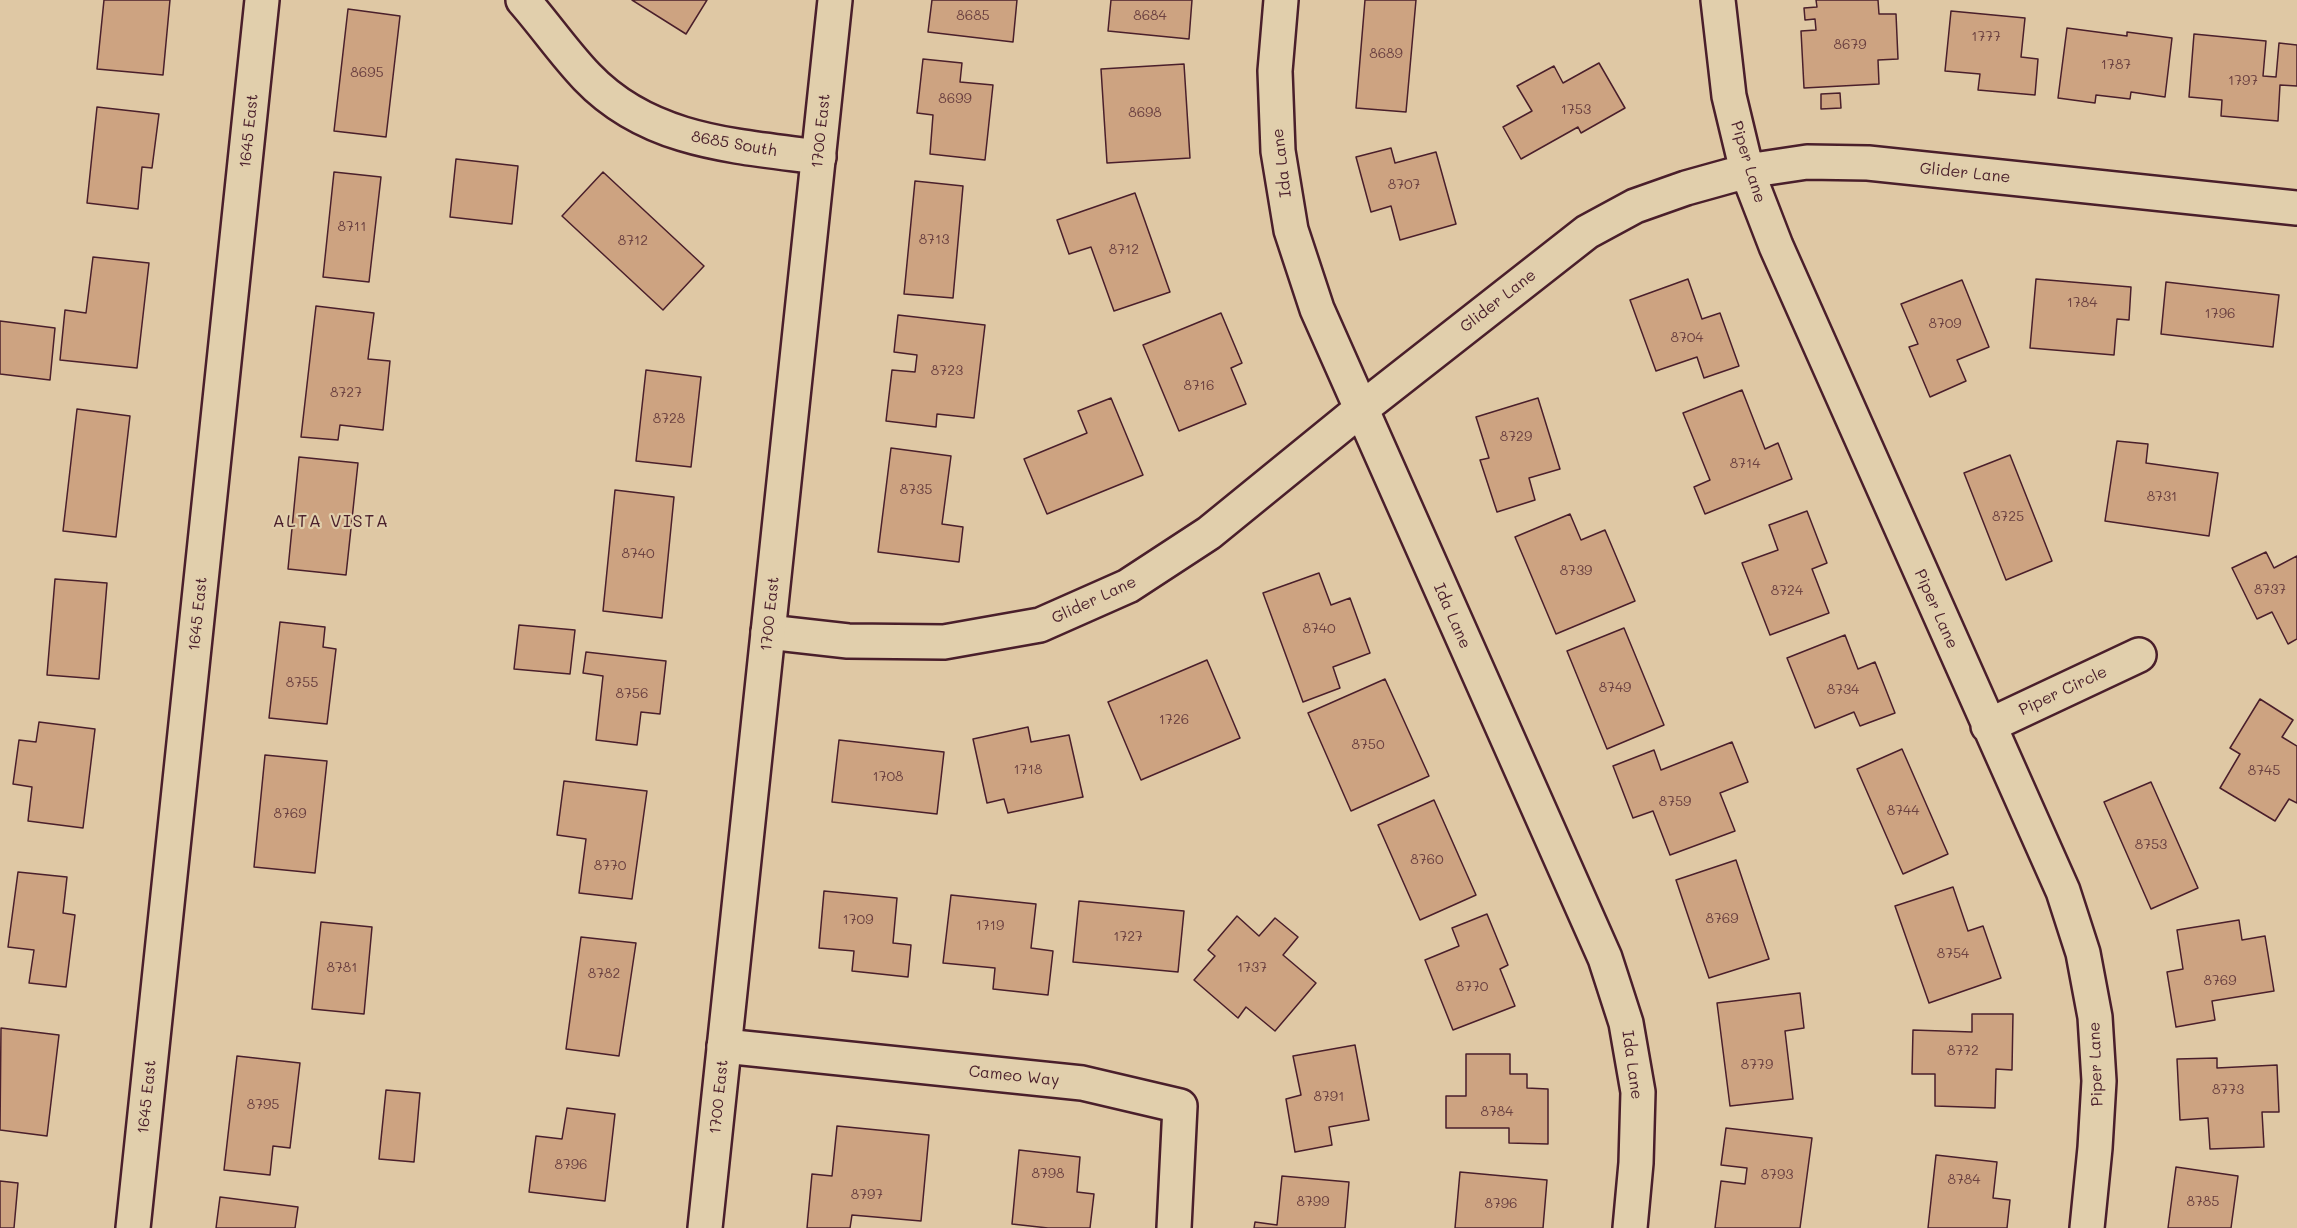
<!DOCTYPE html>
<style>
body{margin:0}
canvas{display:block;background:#dfc8a4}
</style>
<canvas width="2297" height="1228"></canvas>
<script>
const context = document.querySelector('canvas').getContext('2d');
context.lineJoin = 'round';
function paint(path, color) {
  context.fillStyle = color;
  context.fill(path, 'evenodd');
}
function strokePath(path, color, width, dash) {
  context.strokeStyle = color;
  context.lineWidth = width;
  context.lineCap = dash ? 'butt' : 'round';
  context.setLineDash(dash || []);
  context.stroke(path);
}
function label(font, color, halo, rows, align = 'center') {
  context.font = font + ' Mali,sans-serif';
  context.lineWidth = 4.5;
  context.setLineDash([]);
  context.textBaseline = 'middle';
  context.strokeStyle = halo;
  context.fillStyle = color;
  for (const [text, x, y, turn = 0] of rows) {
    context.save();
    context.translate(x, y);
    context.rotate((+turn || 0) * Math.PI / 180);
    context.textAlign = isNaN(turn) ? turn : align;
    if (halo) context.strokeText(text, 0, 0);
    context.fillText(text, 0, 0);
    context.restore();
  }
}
const building = new Path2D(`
 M104,0h66l-7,75 -66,-6z
 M632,0h75l-21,34z
 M932,0h85l-4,42 -85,-10z
 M1111,0h81l-3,39 -81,-8z
 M1365,0h51l-10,112 -50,-4z
 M1816,0h62l1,14h17l2,45 -20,1 1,24 -75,4 -3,-57 15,-1 -1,-11 -10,1 -1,-12 13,-1z
 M348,9l52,7 -14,121 -52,-6z
 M1951,11l74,7 -4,39 17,2 -3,36 -57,-5 2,-16 -35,-3z
 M2067,28l60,8v-4l45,6 -7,59 -34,-5 -1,7 -34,-4 -1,8 -37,-5z
 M2194,34l72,7 -3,35 13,1 3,-34 18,2v41l-17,-1 -2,36 -57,-5 1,-16 -33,-3z
 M923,59l39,4 -2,19 33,3 -8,75 -55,-6 3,-39 -16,-2z
 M1599,63l26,45 -44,25 -3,-6 -57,32 -18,-32 29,-16 -15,-25 37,-20 9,17z
 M1184,64l6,94 -83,5 -6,-94z
 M1840,93l1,15 -20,1v-15z
 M97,107l62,7 -7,54 -10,-1 -4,42 -51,-6z
 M1391,148l4,15 41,-11 20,72 -56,16 -9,-34 -20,6 -15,-55z
 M456,159l62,7 -6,58 -62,-7z
 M334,172l47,5 -12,105 -46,-5z
 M603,172l101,94 -41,44 -101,-94z
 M915,181l48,5 -10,112 -49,-4z
 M1135,193l35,99 -56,19 -23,-64 -22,7 -12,-34z
 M93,257l56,6 -12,105 -77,-8 5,-50 21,3z
 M1688,279l14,40 18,-6 19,53 -35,12 -7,-21 -41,14 -26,-71z
 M2036,279l95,8 -2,33 -12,-1 -3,36 -84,-7z
 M1962,280l27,67 -32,13 9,21 -36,16 -21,-50 9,-3 -17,-40z
 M2166,282l113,13 -6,52 -112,-13z
 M316,306l58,7 -6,46 22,2 -7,69 -43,-5 -2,15 -37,-3z
 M1221,313l21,50 -11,5 15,36 -67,27 -36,-86z
 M898,315l87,10 -11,93 -37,-4 -1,13 -50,-6 6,-51 23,2 2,-17 -23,-3z
 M0,321l55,7 -5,52 -50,-6z
 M646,370l55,7 -10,90 -55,-6z
 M1742,390l23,59 13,-6 14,36 -87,35 -11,-27 16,-7 -27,-67z
 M1111,398l32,77 -96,39 -23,-55 63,-26 -9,-22z
 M1538,398l22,71 -31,9 6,22 -38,12 -17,-52 9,-2 -13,-41z
 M77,409l53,7 -14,121 -53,-6z
 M2117,441l31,3 -2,19 72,10 -9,63 -104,-15z
 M891,448l60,8 -9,68 21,3 -4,35 -81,-10z
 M2010,455l42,106 -46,19 -42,-107z
 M299,457l59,6 -12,112 -58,-6z
 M615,490l59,7 -12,121 -59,-7z
 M1807,511l20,52 -15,6 17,44 -59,22 -28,-72 36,-13 -9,-25z
 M1570,514l11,26 24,-10 30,71 -79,33 -41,-97z
 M2266,552l8,16 23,-12v83l-9,5 -16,-32 -15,7 -25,-51z
 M1319,573l12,32 19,-7 20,55 -37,14 7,21 -37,14 -40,-109z
 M55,579l52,4 -8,96 -52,-4z
 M280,622l45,5 -2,20 13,2 -9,75 -58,-6z
 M519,625l56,5 -5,44 -56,-5z
 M1624,628l40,97 -57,24 -40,-98z
 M1845,635l13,34 17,-7 20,51 -35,13 -6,-14 -39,16 -28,-70z
 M586,652l80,9 -6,53 -19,-2 -4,33 -41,-5 7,-64 -20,-3z
 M1207,660l33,78 -99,42 -33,-78z
 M1385,679l44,97 -78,35 -43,-98z
 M2260,699l33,21 -11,17 15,9v57l-8,-4 -14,22 -55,-33 20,-34 -10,-6z
 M39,722l56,7 -12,99 -55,-7 4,-34 -19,-3 6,-44 17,2z
 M1028,727l3,15 38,-7 14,62 -75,16 -4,-14 -17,4 -14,-64z
 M839,740l105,12 -7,62 -105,-12z
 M1732,742l16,40 -28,11 15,38 -65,24 -17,-44 -20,7 -20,-52 41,-16 7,20z
 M1902,749l46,105 -45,20 -46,-105z
 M265,755l62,6 -12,112 -61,-6z
 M564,781l83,10 -15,108 -53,-6 7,-54 -29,-4z
 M2151,782l47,106 -47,21 -47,-107z
 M1434,800l42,95 -56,25 -42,-95z
 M1736,860l33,99 -60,19 -33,-98z
 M18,872l49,5 -4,36 12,2 -9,72 -37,-4 5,-33 -26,-3z
 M1953,887l15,44 15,-5 18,52 -72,25 -34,-97z
 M824,891l73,7 -4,45 18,2 -3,32 -56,-6 2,-20 -35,-3z
 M951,895l85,9 -5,44 22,3 -5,44 -55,-6 2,-21 -52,-5z
 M1079,901l105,10 -6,61 -105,-10z
 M1487,914l21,51 -8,4 15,37 -62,24 -28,-70 34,-14 -7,-18z
 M1237,916l22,20 16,-18 23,19 -15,18 33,28 -41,48 -29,-24 -8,11 -44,-38 21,-24 -7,-6z
 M2239,920l3,20 23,-4 9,55 -62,10 3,19 -39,7 -9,-55 16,-3 -6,-39z
 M321,922l51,5 -8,87 -52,-5z
 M581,937l55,6 -17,113 -53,-7z
 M1800,993l4,35 -19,3 8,68 -63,7 -13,-103z
 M1972,1014h41l-1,56 -16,-1 -1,39 -60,-2v-32h-23l1,-44 59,2z
 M1,1028l58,7 -12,101 -47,-6z
 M1355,1045l14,75 -40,7 3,18 -37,7 -9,-53 15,-4 -8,-39z
 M1466,1054h44v20h17v14l21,1v55l-39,-1v-15h-63v-32h20z
 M237,1056l63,7 -10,85 -17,-2 -3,29 -46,-5z
 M2217,1058v10l60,-3 2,47h-17l2,35 -54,2 -2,-31 -28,2 -3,-61z
 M386,1090l34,3 -6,69 -35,-3z
 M567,1108l48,6 -10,87 -76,-9 7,-56 26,3z
 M837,1126l92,9 -8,86 -69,-6 -2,13h-43l5,-54 20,2z
 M1726,1128l86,10 -12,90h-85l6,-47 24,3 2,-16 -26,-3z
 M1019,1150l61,7 -3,35 17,2 -4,34h-42l-36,-4z
 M1936,1155l61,7 -4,36 17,2 -3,28h-79z
 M2176,1167l62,9 -7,52h-63z
 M1460,1172l87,8 -4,48h-88z
 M1282,1176l67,6 -4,46h-91l1,-6 22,3z
 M0,1181l18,2 -4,45h-14z
 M220,1197l78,10 -3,21h-79z`);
paint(building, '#cda381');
strokePath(building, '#4a1f2b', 1.5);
const street = new Path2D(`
 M523,0c22,25 41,53 64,77 62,65 148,69 232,80
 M1281,0l-6,71 3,80 13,79 26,79 288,649 21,65 12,69 -2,71 -6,65
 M1718,0l11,96 18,75 29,75 287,645 20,62 12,64 4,64 -4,67 -8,80
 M768,632l80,9 96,1 96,-17 88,-39 81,-53 151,-123 227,-178 48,-26 51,-18 61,-17 60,-9 61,1 429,45
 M1988,726l151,-71
 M724,1046l358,37 98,23 -6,122
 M133,1228l129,-1228`);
const secondary = new Path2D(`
 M705,1228l130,-1228`);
strokePath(street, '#4a1f2b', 38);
strokePath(secondary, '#4a1f2b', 38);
strokePath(street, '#e1cfac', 33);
strokePath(secondary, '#e1cfac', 33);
label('14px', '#6b4040', null, [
 ["8685",973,16],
 ["8684",1150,16],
 ["1777",1986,37],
 ["8679",1850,45],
 ["8689",1386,54],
 ["1787",2116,65],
 ["8695",367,73],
 ["1797",2243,81],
 ["8699",955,99],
 ["1753",1576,110],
 ["8698",1145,113],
 ["8707",1404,185],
 ["8711",352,227],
 ["8713",934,240],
 ["8712",633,241],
 ["8712",1124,250],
 ["1784",2082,303],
 ["1796",2220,314],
 ["8709",1945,324],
 ["8704",1687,338],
 ["8723",947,371],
 ["8716",1199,386],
 ["8727",346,393],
 ["8728",669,419],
 ["8729",1516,437],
 ["8714",1745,464],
 ["8735",916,490],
 ["8731",2162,497],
 ["8725",2008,517],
 ["8740",638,554],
 ["8739",1576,571],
 ["8737",2270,590],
 ["8724",1787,591],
 ["8740",1319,629],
 ["8755",302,683],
 ["8749",1615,688],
 ["8734",1843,690],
 ["8756",632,694],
 ["1726",1174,720],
 ["8750",1368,745],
 ["1718",1028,770],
 ["8745",2264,771],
 ["1708",888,777],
 ["8759",1675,802],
 ["8744",1903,811],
 ["8769",290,814],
 ["8753",2151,845],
 ["8760",1427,860],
 ["8770",610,866],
 ["8769",1722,919],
 ["1709",858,920],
 ["1719",990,926],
 ["1727",1128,937],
 ["8754",1953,954],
 ["8781",342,968],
 ["1737",1252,968],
 ["8782",604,974],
 ["8769",2220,981],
 ["8770",1472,987],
 ["8772",1963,1051],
 ["8779",1757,1065],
 ["8773",2228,1090],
 ["8791",1329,1097],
 ["8795",263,1105],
 ["8784",1497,1112],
 ["8796",571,1165],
 ["8798",1048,1174],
 ["8793",1777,1175],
 ["8784",1964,1180],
 ["8797",867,1195],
 ["8799",1313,1202],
 ["8785",2203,1202],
 ["8796",1501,1204]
]);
label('16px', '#4a1f2b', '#e1cfac', [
 ["1645 East",249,131,-84],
 ["1700 East",821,131,-84],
 ["8685 South",734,144,10],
 ["Piper Lane",1748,162,73],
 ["Ida Lane",1282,163,-97],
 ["Glider Lane",1965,173,6],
 ["Glider Lane",1498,301,-38],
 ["Glider Lane",1094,600,-25],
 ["Piper Lane",1936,609,66],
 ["1645 East",198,614,-84],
 ["1700 East",770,614,-84],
 ["Ida Lane",1452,616,66],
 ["Piper Circle",2063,691,-25],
 ["Piper Lane",2096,1064,-92],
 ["Ida Lane",1632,1065,82],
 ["Cameo Way",1014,1076,6],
 ["1645 East",147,1097,-84],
 ["1700 East",719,1097,-84]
]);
context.letterSpacing = '1.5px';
label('18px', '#4a1f2b', '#e1cfac', [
 ["ALTA VISTA",331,521]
]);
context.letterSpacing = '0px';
</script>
